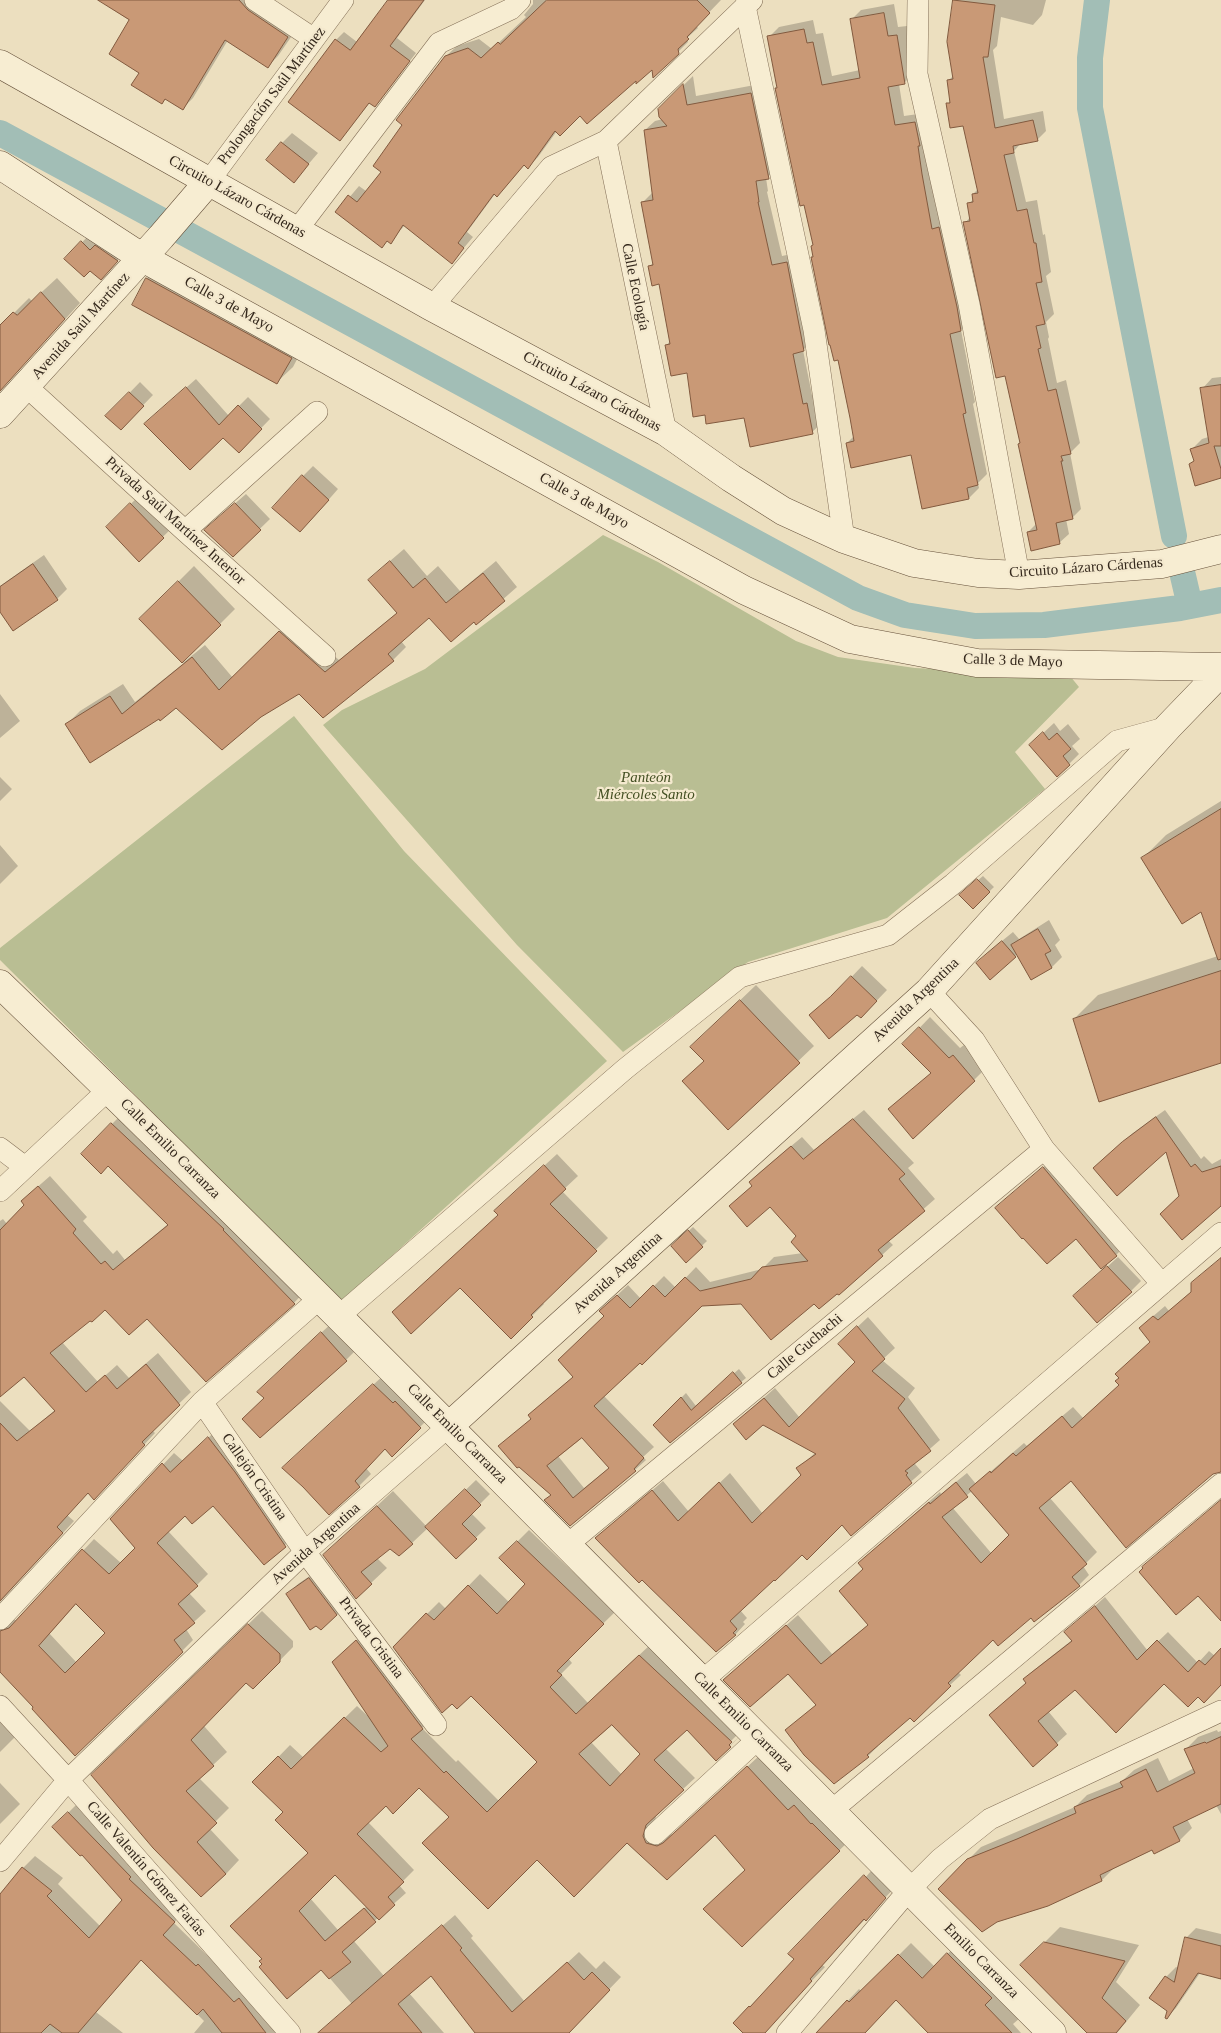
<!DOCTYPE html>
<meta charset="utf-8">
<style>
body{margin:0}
canvas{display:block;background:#ecdfbf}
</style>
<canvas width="1221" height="2033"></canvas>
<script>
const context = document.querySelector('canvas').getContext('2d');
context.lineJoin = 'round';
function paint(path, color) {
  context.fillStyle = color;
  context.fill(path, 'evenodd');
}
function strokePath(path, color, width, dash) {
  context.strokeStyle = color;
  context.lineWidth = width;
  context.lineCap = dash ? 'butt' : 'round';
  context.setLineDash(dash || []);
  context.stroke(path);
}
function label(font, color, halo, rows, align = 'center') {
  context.font = font + ' "Times New Roman",serif';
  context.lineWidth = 4.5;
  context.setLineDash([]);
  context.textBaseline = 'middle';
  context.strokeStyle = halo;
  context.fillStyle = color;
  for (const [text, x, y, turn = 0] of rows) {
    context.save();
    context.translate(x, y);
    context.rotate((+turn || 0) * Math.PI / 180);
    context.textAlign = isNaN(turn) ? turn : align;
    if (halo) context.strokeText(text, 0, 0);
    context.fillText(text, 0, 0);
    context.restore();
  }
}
paint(new Path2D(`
 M603,535l55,27 138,79 42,16 77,11 155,8 9,11 -64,65 30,37 -158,129 -139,44 -125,90 -106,-107 -194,-220 19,-15 83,-41z
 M294,716l110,135 203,210 -265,240 -342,-341v-12z`), '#b9be93');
paint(new Path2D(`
 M100,0h158l40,27 -20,29 -10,10 -40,-26 -35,58 -10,10 -17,-10 -4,5 -22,-31 -9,-52z
 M390,0h35l-28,38 19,15 -34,44 -7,8 -5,-3 -30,38 -4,-100 8,-8 13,10z
 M533,0h188l-25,26 2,2 -11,10 1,4 -34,34 -1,-9 -96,64 -19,26 -10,10 -4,-2 -17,20 -10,10 -2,-1 -28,38 6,5 -21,25 -47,-37 -15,17 -53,-30 22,-26 7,5 16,-19 22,-48 42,-68 11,-10 22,-7 13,10 34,-32 -2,-2 9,-11z
 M954,0h92l-4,15 -9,10 -32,-8 -4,29 -4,4 11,69 39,-8 3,20 -9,9 -16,3 -7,8 12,51 11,-2 6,35 2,-1 6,38 -5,4 8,38 -8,8 3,15 -1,2 9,44 9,-3 14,63 -10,10 11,56 -9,9 -6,1 3,15 -10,9 -31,-11 9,-9 -31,-148 -41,-152 6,-7 -2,-12 5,-6 -1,-4 5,-5 -15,-64 -15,-21 3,-4 -3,-19 6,-6 -5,-33z
 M894,4l4,23 9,-1 7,47 -10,10 -5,1 5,32 21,-3 46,207 -10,10 14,72 -2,2 14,70 -9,9 1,5 -10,10 -46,10 -12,-55 -64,-10 7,-7 -3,-18 -37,-162v-12l-45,-207 10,-10 34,-7 3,14 7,-1 9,43 28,-6 -9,-50 10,-10z
 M693,76l3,20 64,-12 18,84 -12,10 2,13 -1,1 15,64 14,-3 17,87 -10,10 9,45 5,-1 5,29 -10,9 -67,-15 -57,-46 -22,-25 4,-5 -10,-58 -10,-17 4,-4 -11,-60 9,-9 -7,-63 10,-9 8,-2 -4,-10z
 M292,133l26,20 -24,28 -12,-38z
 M90,234l35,18 -16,18 -19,-1 -24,-10z
 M163,263l143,79 -13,25 -16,15 -143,-78 13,-26z
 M57,278l23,25 -80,87v-63l29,-29 3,3z
 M1221,377v52l-19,-40 10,-11z
 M196,379l33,37 19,-19 22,22 -31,32 -16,-15 -78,-12z
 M140,382l13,13 -32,33 -14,-12z
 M1221,433v44l-31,-12 5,-5 -3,-11 10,-10z
 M313,466l25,23 -28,32 -7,-45z
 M141,494l32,33 -34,33 -32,-33z
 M246,494l24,25 -37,36 -17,-35z
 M404,549l23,27 11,-10 22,25 36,-30 21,26 -41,36 -2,-2 -45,-5 -28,25 5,6 -13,13 -70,56 -24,-24 -123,15 -17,11 -92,6 13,-13 43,-27 12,18 49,-39 -43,-44 53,-53 41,43 -52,52 1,1 21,-17 28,33 59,-59 47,41 59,-48 -15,-45z
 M44,555l23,34 -10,10 -57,11v-24z
 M0,694l20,27 -20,17z
 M1054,723l6,8 8,-7 12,15 -8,7 7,8 -10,10 -28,-29z
 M0,777l12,12 -12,12z
 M1221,801v261l-147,-43 24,-24 120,-39 -16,-46 -59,-52 23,-23z
 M0,845l18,21 -18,18z
 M983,876l11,11 -21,20 -8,-16z
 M1049,920l11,20 -5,5 7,12 -10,10 -20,11 -14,-25 -3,3 -28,-3 26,-21 6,7z
 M862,966l25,24 -26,27 -21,-28z
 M756,985l58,61 -86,82 -23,-67 2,-29z
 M930,1017l30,31 4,-3 20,25 -10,10 -42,-8 -28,-28z
 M864,1110l50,53 -6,5 27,31 -47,41 5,5 -11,10 -44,37 -137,13 -97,91 50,51 -11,10 3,3 -11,10 -65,54 -24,-24 6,-6 -52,-48 32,-28 -3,-3 11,-10 34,-29 32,-60 5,-15 17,-16 13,14 23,-23 12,12 20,-21 14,15 52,-13 12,-12 29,-4 -6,-17 -26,-31 -41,1 23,-21 -3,-3 10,-10 42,-35 12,13zM582,1436l28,31 -26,21 -26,-32z
 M1165,1110l36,49 3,-3 8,8 9,-5v44l-40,-7 -15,-46 -63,9 30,-26z
 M124,1112l181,179 -11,12 -147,14 -42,-9 -43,34 36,40 19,-17 12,13 29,-25 33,39 -39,38 3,3 -50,54 -17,5 -21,23 7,6 -74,81v-201l30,30 25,-21 -31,-34 -24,20v-175l3,-2 4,5 19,-19 8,-15 16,-14 37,41 -4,4 30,33 4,-4 8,10 43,-36 -60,-59 -26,-11z
 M557,1154l21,22 -16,15 46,47 -66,64 2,2 -33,33 -12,-123 9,-15z
 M1054,1158l72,87 -10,10 -109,-57z
 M693,1227l14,14 -21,20 -14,-15z
 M1118,1257l23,24 -10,10 -56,5z
 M1221,1258v206l-150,15 -21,19 47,54 -14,14 6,9 -10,10 -86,53 -35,34 3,3 -11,10 -40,31 -33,29 1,1 -10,10 -81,-25 30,-27 -29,-32 -64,8 74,-65 34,39 37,-30 -4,-55 5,-16 70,-61 1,2 26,-21 9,11 48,-41 3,3 46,-39 10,11 37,-33 32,-44 -1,-23 14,-12 4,5 23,-20 11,-18zM972,1491l38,44 -18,19 -40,-47z
 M868,1317l27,31 -13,12 33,28 -7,9 32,43 -24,21 -1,3 7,8 -71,62 -9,-10 -40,29 -62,57 7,8 -4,4 2,2 -10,11 -93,-56 -45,-41 66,-57 26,31 41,-39 33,41 40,-39 -5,-7 18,-16 -53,-28h-29l41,-36 25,30 56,-56 -6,-28z
 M334,1321l24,27 -12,12 -80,38 4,-18z
 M739,1369l7,9 -75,63 -17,-16 32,-32 10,13z
 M386,1373l46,42 -40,40 -7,-7 -19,20 5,6 -12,12 -63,-30z
 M220,1427l77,107 -33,30 -50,-60 -29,10 -17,17 40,43 -19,19 17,18 -20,18 7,11 -11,11 -147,56 -35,-36v-59l8,8h8l4,-2 74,-79 27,24 16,-15 -25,-29 62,-66 9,8zM76,1603l31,30 -30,30 -28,-30z
 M476,1480l14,14 -19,19 15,15 -30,29 -28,-29 -16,15 -22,4 -13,11 10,10 -31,29 -16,-57 53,-49 34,36z
 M529,1530l86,82 -47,46 4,5 -11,11 27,29 63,-59 91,86 -19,19 2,1 16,-15 -11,11 -14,13 -29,-31 -22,20 30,30 -38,35 -3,11 4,7 12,4 7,-3 83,-77 40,45 6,-6 17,20 2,-2 26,27 -109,106 -37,-36 41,-39 -31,-36 -48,44 -40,-36 -53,53 -37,-37 -49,50 -64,-65 26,-26 -31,-31 -26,26 -7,-7 -18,17 46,48 -15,15 7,8 -53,47 31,36 71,-61 18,21 -2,2 54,64 54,-50 17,17 8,-8 17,16 -27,28 -34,28h-83l-46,-59 -22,19 35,40h-60l-9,-11 -12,11h-43l32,-29 -31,-36 -34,29 -23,-26v-6l-3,-4 3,-2 -32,-33 77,-73 -33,-33 8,-8 -30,-30 36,-37 14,13 53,-52 14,13 -37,-56 34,-34 66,87 -12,12 34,34 2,-2 42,42 39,-40 -68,-68 -14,13 -4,-4 -10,8 -49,-64 45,-45 7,7 34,-35 30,29 17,-19 -26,-26zM612,1723l30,31 -20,21 -31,-33zM335,1873l32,33 -29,24 -28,-32z
 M320,1569l27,35 -10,11 -49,-21 10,-10z
 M1105,1597l43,54 20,-19 30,31 11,-12 6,5 6,-6v33l-23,12 -34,-13 -89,6 -27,23 19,23 -34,31 -43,-50 37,-33 -3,-3 10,-9 38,-30 -6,-8z
 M262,1611l31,30v6l-40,41 -6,-6 -43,44 23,26 -28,26 30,30 -20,20 30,32 -13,14 -119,-113z
 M0,1713l20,19 -20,20z
 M1217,1730l1,2 3,-1v83l-5,-9 -29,14 5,9 -12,12 -27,9 -39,19 -12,12 -163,9 42,-42 94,-40 12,-12 35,-14 12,-11 24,-12 11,23 25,-13 -8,-19 12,-12z
 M0,1783l20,21 -20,20z
 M80,1801l105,109 -11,13 113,110h-93l10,-12 -62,-62 -46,53 27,21h-123v-137l23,-28 12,-12 28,22 -5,6 43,43 23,-27 -42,-47 -28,-26z
 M878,1863l20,21 -76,81 3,2 -63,66h-17l-11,-10 29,-30 1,1z
 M1060,1927l79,18 -23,37 24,23 -23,28h-29l-66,-68z
 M1196,1928l25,6v44l-21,-5 -24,35 -10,10 2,-8 -2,-33 10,-10 2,1 8,-30z
 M959,1942l61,76 -7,6 8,9h-91l-34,-34 -32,34h-47l42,-44 3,3 49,-49 24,24z`), '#0003');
strokePath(new Path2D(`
 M1097,0l-7,58v50l84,428
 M0,133l858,465 47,17 70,11 69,-1 136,-17 41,-8
 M1183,576l7,30`), '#a2beb6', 26);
const building = new Path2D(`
 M98,0h141l9,10 40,27 -20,31 -43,-28 -42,70 -18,-11 -3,5 -31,-19 8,-12 -30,-19 20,-34z
 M388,0h36l-34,46 20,15 -35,46 -6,-4 -29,38 -52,-39 47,-63 15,11z
 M547,0h150l13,13 -23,24 2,2 -11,10 1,5 -26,24 -1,-8 -16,14v-3l-49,43 -7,-8 -20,20 -5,-5 -27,38 -4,-4 -27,32 -3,-3 -36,49 6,5 -12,16 -49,-39 -12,19 -4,-3 -5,7 -47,-36 13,-17 9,7 24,-30 -8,-6 29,-41 -6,-5 49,-64 23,-8 13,10 17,-16 2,2z
 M953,0l42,5 -7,52h-5l12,71 38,-8 5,21 -25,5 1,7 -10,2 13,56 10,-2 7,34h2l6,39 -6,1 9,41 -9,2 5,22 -3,1 10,42 8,-2 15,65 -10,2 2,5h-2l12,58 -17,4 4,21 -29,7 -4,-19 10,-2 -19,-86 2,-1 -15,-67 -9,2 -33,-156 7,-1 -3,-18 6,-1 -1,-8 6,-1 -15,-67 -13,2 -4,-25h4l-3,-23 6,-1 -6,-37z
 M884,13l4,23 9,-1 8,49 -17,3 7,38 20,-3 5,24h-2l4,28 10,55 7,-2 18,80 4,24 -11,3 16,79 -3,1 15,71 -11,3 2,11 -47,10 -11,-54 -60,13 -5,-25 8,-2 -4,-23 -12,-58 -4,1 -4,-16h-1l-18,-88h2l-2,-11 2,-1 -9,-40 -4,1 -25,-118h2l-10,-52 37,-7 3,14 6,-1 9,43 38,-7 -10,-59z
 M683,84l4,21 64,-12 18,86 -13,2 3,21h-1l14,63 15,-3 17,89 -11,3 10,50 4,-1 6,31 -63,13 -6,-29 -38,6 -1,-9 -12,2 -6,-44 -16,3 -6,-31 5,-1 -11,-60 -7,2 -4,-20 5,-1 -12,-63 12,-2 -9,-70 23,-4 -8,-9 -1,-8z
 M281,142l28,22 -15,19 -28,-23z
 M81,241l9,9 5,-5 23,16 -17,19 -11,-9 -6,6 -20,-18z
 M146,278l146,80 -15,26 -145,-79z
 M41,292l24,27 -65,72v-66l13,-13 4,3z
 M1221,385v61h-7l7,23v9l-26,8 -6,-22 5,-3 -4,-12 19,-6 -9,-55z
 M186,387l33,38 19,-20 24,24 -23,24 -16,-15 -33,32 -46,-46z
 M129,392l15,14 -23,24 -16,-14z
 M302,475l27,25 -29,32 -28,-24z
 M130,503l34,35 -25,24 -33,-35z
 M235,503l26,27 -28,27 -29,-27z
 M390,561l23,27 12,-10 21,25 37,-30 22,28 -29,24 -2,-3 -23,20 -22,-24 -41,36 6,7 -71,57 -24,-24 -38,23 -39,33 -46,-42 -16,13 -1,-2 -69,44 -25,-39 45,-28 12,18 70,-57 27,33 60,-59 46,41 72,-59 -29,-33z
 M33,564l25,36 -45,31 -13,-19v-25z
 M178,581l43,44 -39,38 -43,-44z
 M1043,732l6,8 8,-7 14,16 -8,7 7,9 -13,12 -28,-32z
 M1221,809v150l-3,1 -17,-48 -19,12 -41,-66z
 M977,879l13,13 -17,17 -14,-14z
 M1038,929l13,22 -6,3 7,14 -21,12 -20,-35z
 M1002,941l14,16 -26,23 -14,-17z
 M1221,971v92l-122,39 -26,-83z
 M851,976l26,25 -16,17 -4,-3 -28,24 -20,-24 21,-18z
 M740,1000l60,63 -72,67 -46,-49 22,-20 -14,-14z
 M919,1027l30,31 4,-3 22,26 -62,58 -25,-30 43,-36 -29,-29z
 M1156,1117l35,50 4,-3 7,8 19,-6v40l-39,34 -22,-26 19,-18 -13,-44 -49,44 -24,-28 29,-26z
 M853,1119l52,55 -6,5 26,32 -47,39 5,6 -44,39 -2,-1 -18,15 -5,-5 -43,36 -30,-36 -39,2 -60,59 -2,-2 -46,43 50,52 -10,11 2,2 -66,55 -26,-26 7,-5 -32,-28 -2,1 -19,-22 33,-27 -3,-4 45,-38 -15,-17 46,-44 -5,-5 18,-16 13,13 23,-23 12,12 20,-20 15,14 51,-12 11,-12 46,-6 -17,-19 5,-6 -26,-29 -23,20 -18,-21 23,-20 -3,-4 42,-36 12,13zM582,1438l27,30 -36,30 -26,-32z
 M111,1123l113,106 -1,1 72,74 -89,78 -59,-63 -18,16 -24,-25 -13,12 -2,-1 -40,32 36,39 19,-17 12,14 29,-25 34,41 -38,37 3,3 -51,55 -6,-7 -31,34 6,6 -63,68v-178l17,18 38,-30 -31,-34 -24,20v-167l24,-25 -3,-4 17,-15 38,43 -3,4 28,31 4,-3 8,9 55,-45 -60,-59 -7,8 -20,-20z
 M544,1165l22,24 -16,15 47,47 -66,64 2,2 -22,22 -51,-51 -49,46 -19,-22 106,-97 -4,-4z
 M1043,1167l74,89 -16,13 -25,-30 -29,25 -24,-26 -1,1 -27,-31z
 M688,1230l15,17 -17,16 -15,-17z
 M1221,1258v214l-8,2 -87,74 -55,-67 -32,27 48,56 -15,13 8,9 -46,36 -3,-4 -33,28 -5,-6 -45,43 3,3 -37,36 -4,-4 -43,37 2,2 -35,27 -30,-29 -19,-25 31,-25 -28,-31 -38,33 -27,-27 63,-55 35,39 47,-39 -29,-34 24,-22 -5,-6 71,-61 1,2 26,-22 12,15 -26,20 39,46 28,-28 -40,-46 21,-18 1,2 22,-20 3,3 46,-40 10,12 47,-43 -4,-4 4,-3 -4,-4 35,-32 -11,-14 14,-12 5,4 33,-28v-9z
 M1107,1266l25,26 -35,31 -24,-27z
 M857,1326l28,33 -13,12 33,28 -7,9 33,43 -26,20 3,2 -2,2 6,8 -61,53 -9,-11 -35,35 -5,-5 -27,26 -1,-1 -44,41 7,8 -4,4 3,2 -20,17 -74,-72 -3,3 -44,-45 57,-48 26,31 41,-39 33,41 49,-48 -5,-7 20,-14 -53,-29 -17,15 -13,-16 31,-26 25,29 66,-65 -17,-18z
 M321,1332l26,29 -87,77 -18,-19 22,-21 -7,-6z
 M733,1372l9,11 -72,60 -17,-18 28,-28 10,13z
 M373,1384l20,19 2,-2 26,27 -29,29 -7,-8 -30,32 5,6 -31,28 -26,-28 -21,-19z
 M208,1437l27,35 51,75 -22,18 -51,-59 -21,18 -7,-8 -28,27 41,43 -20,18 17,19 -21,17 9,12 -108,104 -43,-47 1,-2 -33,-35v-41l9,-3 73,-79 27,25 26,-26 -25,-29 52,-56 8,9zM76,1604l29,29 -40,40 -26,-27z
 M465,1489l16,16 -19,19 15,15 -21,20 -31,-32z
 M1221,1500v121l-23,-25 -22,19 -37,-43 4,-4 -1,-1z
 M377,1506l36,38 -14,12 -9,-7 -29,23 11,12 -16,15 -33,-44z
 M517,1541l87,83 -47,47 5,4 -12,12 26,27 63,-59 93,87 -3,3 2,2 -15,14 -29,-31 -33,30 30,30 -38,35 -3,11 3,7 11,3 6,-3 84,-77 41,44 6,-5 17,19 1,-1 28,28 -98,96 -39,-38 42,-39 -30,-35 -48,45 -40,-37 -53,54 -37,-37 -49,49 -66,-66 27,-26 -30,-29 -26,26 -7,-8 -29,28 47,48 -16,15 7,8 -16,15 -44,-45 -36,36 26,30 39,-33 12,14 -34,30 9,10 -22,17 -8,-9 -34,29 -28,-32 3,-3 -3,-3 3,-2 -32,-33 78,-73 -33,-33 8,-8 -31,-30 26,-26 13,13 53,-52 37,35 7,-6 -56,-84 24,-22 67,89 -12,10 33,34 2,-2 41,41 50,-50 -66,-66 -14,13 -5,-5 -10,9 -49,-66 33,-34 8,7 34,-35 29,29 28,-30 -26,-26zM612,1725l28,29 -30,32 -31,-32z
 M309,1578l28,37 -16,15 -5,-4 -6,4 -24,-36z
 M1095,1606l42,54 20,-20 31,32 11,-12 6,5 16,-17v37l-17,18 -6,-6 -10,10 -24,-23 -48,49 -41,-43 -37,31 20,24 -25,22 -44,-52 37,-32 -3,-4 49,-38 -8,-9z
 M248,1624l32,30v8l-27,27 -7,-6 -55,57 23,26 -28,25 31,32 -20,19 29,32 -25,23 -48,-49 -62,-73z
 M1221,1737v67l-48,23 7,14 -26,13 -2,-4 -52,25 2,6 -54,25 -51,16 -15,10 -44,-43 29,-30 50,-20 59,-26 -2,-6 49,-20 -3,-5 26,-13 11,23 38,-19 -11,-24 21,-7 1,1z
 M68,1812l63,65 -2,2 46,43 -12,13 33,31 2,-2 36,38 5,-4 27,35h-44l-19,-24 -6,6 -56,-55 -63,73h-16l-12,-9 -9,9h-41v-139l22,-27 30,24 -5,5 42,42 33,-38 -40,-45 -2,1 -28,-29z
 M864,1875l22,23 -20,23 -2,-2 -54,60 2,2 -47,52h-22l-10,-10 16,-17 1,1 44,-48 -6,-5z
 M442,1925l20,23 -2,2 52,62 55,-50 17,18 8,-8 18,18 -41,43h-94l-44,-57 -33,28 24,29h-104z
 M1185,1937l36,9v33l-23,-6 -31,46 -2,-1 2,-7 -18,-13 16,-22 9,6z
 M1044,1942l81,19 -23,37 24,23 -10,12h-29l-67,-68z
 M947,1953l45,45 -7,7 27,28h-84l-32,-33 -31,33h-49l31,-33 2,2 49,-48 24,24z`);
paint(building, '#c99976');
strokePath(building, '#825a3f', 1);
const street = new Path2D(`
 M255,0l59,39
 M918,0l-1,74 52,230 50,271
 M745,6l69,324 30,209
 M606,141l60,291
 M209,181l134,-181
 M297,230l142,-187 72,-34 9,-9
 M432,307l119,-140 55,-26 146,-141
 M26,386l159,145 140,125
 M185,531l132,-119
 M929,991l45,49 70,109 118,135
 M0,1148l25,19
 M0,1191l109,-102
 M339,1316l286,-247 115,-92 148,-42 65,-51 164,-143 51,-14
 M202,1402l103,150 131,173
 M567,1545l477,-396
 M0,1619l202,-217 118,-104
 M702,1681l519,-448
 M0,1706l68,74 222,253
 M831,1811l390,-327
 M655,1834l104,-96
 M0,1861l68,-81 237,-228 144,-126
 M787,2033l122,-143 31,-31 50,-40 231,-108`);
const secondary = new Path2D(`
 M0,64l432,243 234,125 65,46 52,33 61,28 70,24 64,10 41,2 143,-11 59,-15
 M0,165l143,93 601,332 106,49 127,24 244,4
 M0,414l161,-177 48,-56
 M0,984c356,344 702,699 1052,1049
 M449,1426l480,-435 239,-264 53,-55`);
strokePath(street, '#847058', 22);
strokePath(secondary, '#66513b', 29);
strokePath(street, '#f7edd2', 21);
strokePath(secondary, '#f7edd2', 28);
label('15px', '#34281c', '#f4e9ce', [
 ["Prolongación Saúl Martínez",272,96,-53],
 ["Circuito Lázaro Cárdenas",237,197,29],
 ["Calle Ecología",635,287,78],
 ["Calle 3 de Mayo",229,305,29],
 ["Avenida Saúl Martínez",81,326,-48],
 ["Circuito Lázaro Cárdenas",592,392,28],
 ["Calle 3 de Mayo",584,501,29],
 ["Privada Saúl Martínez Interior",175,521,42],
 ["Circuito Lázaro Cárdenas",1086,568,-4],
 ["Calle 3 de Mayo",1013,661,2],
 ["Avenida Argentina",916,1000,-44],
 ["Calle Emilio Carranza",170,1149,45],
 ["Avenida Argentina",618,1273,-42],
 ["Calle Guchachi",805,1347,-40],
 ["Calle Emilio Carranza",457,1434,45],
 ["Callejón Cristina",254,1477,55],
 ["Avenida Argentina",316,1544,-42],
 ["Privada Cristina",371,1638,53],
 ["Calle Emilio Carranza",743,1722,45],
 ["Calle Valentín Gómez Farías",146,1869,49],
 ["Emilio Carranza",981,1961,45]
]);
label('italic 15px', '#445023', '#f4e9ce', [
 ["Panteón",646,778],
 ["Miércoles Santo",646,795]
]);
</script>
